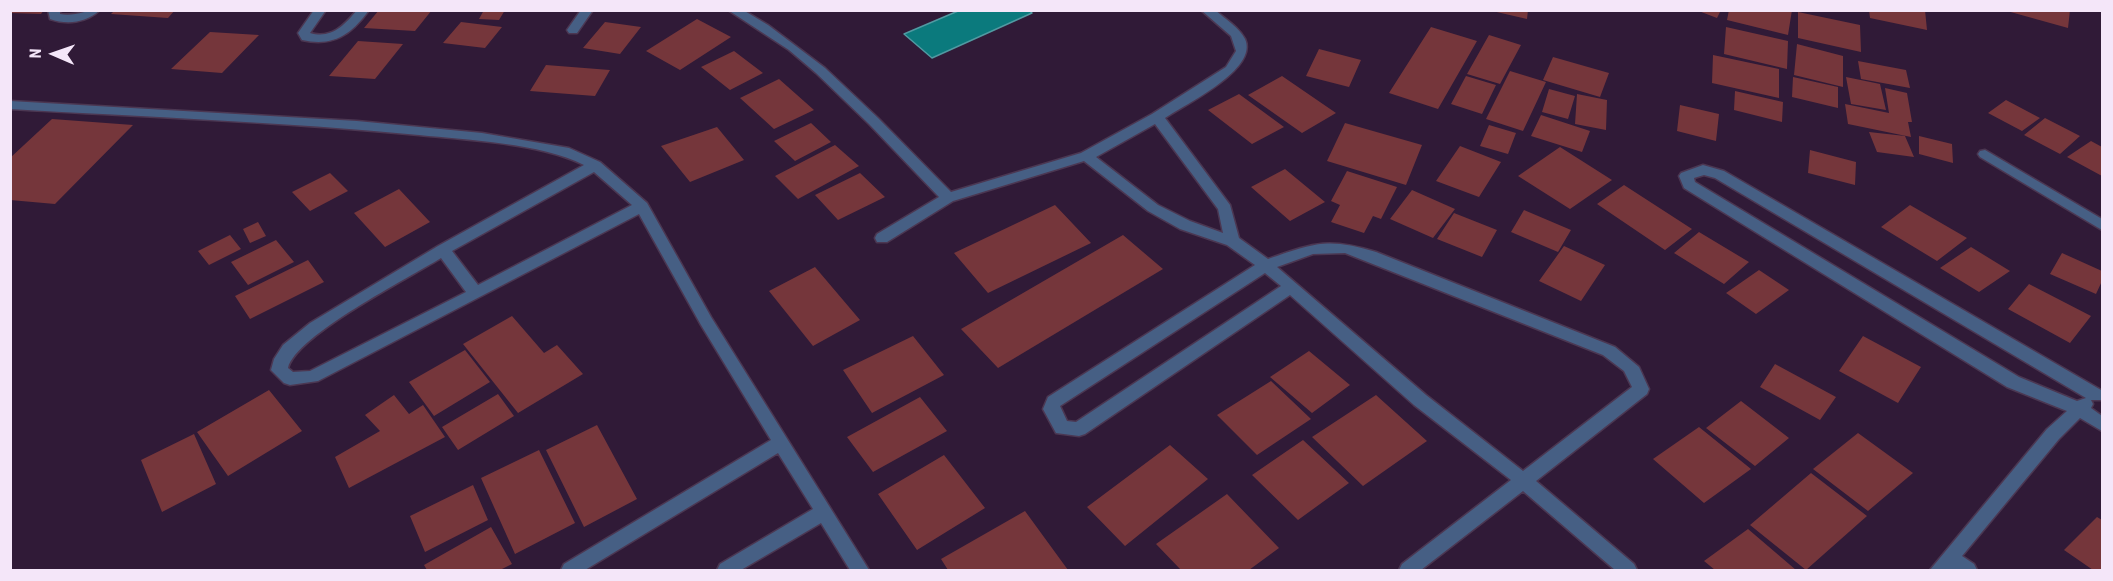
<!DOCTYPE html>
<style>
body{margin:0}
#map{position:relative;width:2113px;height:581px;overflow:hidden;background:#301a37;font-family:"Roboto Condensed",sans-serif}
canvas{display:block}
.frame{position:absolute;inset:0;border:12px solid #f4e6f9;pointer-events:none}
.north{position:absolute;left:24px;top:24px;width:60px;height:60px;-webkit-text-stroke:4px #301a37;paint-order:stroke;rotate:272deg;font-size:16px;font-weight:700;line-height:24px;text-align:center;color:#f4e6f9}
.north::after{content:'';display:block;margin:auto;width:21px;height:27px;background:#f4e6f9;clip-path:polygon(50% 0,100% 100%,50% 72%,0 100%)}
</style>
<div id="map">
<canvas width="2113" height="581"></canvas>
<div class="frame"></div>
<div class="north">N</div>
</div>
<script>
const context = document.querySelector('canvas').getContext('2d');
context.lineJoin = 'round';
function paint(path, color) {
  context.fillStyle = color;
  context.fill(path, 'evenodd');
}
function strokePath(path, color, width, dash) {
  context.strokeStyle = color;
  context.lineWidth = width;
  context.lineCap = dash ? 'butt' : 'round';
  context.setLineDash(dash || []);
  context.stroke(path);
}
const water = new Path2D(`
 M1029,10l3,3 -100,45 -28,-24 54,-23z`);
paint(water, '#0b7a7d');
strokePath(water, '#519aa2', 1.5);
paint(new Path2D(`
 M10,10h34l-3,4 -31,-1z
 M115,10h60l-7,8 -57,-4z
 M379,10h53l-17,21 -51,-3z
 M484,10h21l-6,10 -20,-1z
 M1488,10h40l-1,9z
 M1696,10h25l-4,8z
 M1729,10h63l-4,25 -61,-15z
 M1869,10h56l2,20 -57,-12z
 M2008,10h62l-2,18 -61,-17z
 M1798,12l62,13 1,27 -63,-14z
 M697,19l34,18 -51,33 -34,-19z
 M461,22l41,5 -17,21 -42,-5z
 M605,22l36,5 -21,27 -37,-6z
 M1431,27l46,14 -39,68 -49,-16z
 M1726,27l62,14 -1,28 -63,-15z
 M210,32l49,3 -37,38 -51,-4z
 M1489,35l32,10 -21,39 -33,-10z
 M358,41l45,3 -28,35 -46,-3z
 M1797,44l46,12v31l-49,-12z
 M1319,49l42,11 -12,27 -43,-11z
 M734,51l29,22 -33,17 -29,-23z
 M1713,55l66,14v29l-67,-15z
 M1553,57l56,16 -9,24 -57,-17z
 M1858,61l48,9 4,18 -49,-9z
 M546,65l64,5 -15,26 -65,-5z
 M1510,71l36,11 -23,49 -37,-12z
 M1282,76l54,37 -34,20 -54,-38z
 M1466,76l30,9 -14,29 -31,-10z
 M1793,77l45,10v21l-46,-11z
 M1846,77l34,7 6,26 -35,-6z
 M779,79l35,31 -40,19 -34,-31z
 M1885,88l22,5 5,29h-4l3,15 -63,-13 -3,-20 44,9z
 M1549,89l26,7 -7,23 -26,-7z
 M1735,91l48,11 -1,20 -48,-12z
 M1239,94l45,33 -32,17 -44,-34z
 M1577,94l30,6 -1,30 -31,-6z
 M2006,100l34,18 -18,13 -34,-18z
 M1680,105l39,9 -3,27 -39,-10z
 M1541,115l49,16 -8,21 -51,-16z
 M2045,118l35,18 -20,18 -36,-19z
 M52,119l81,6 -78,79 -45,-4v-42z
 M811,123l20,19 -36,19 -21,-20z
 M1345,123l77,22 -16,40 -79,-24z
 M1489,125l27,8 -8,21 -28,-8z
 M717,127l27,33 -54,22 -29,-36z
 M1869,132l36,4 9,21 -37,-5z
 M1919,136l33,8 1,19 -34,-9z
 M2091,141l11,6v29l-35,-19z
 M835,145l24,21 -61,33 -23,-23z
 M1460,146l41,16 -22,35 -43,-16z
 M1560,147l52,33 -42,29 -52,-33z
 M1810,150l46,12 -1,23 -47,-12z
 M1285,169l40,33 -35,19 -39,-34z
 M1347,171l50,16 -16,32 -8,-3 -9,17 -33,-11 9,-17 -9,-4z
 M330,173l18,18 -38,20 -18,-19z
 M860,173l25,24 -47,23 -23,-25z
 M1624,185l68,44 -27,21 -68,-46z
 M399,189l31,33 -45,25 -31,-34z
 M1412,190l43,19 -22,29 -43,-19z
 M1055,205l36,38 -103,50 -34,-40z
 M1910,205l57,33 -30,23 -56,-34z
 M1524,210l47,20 -13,22 -47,-20z
 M1454,213l43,17 -15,27 -45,-18z
 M258,222l8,14 -16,7 -7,-14z
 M1699,232l50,30 -25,22 -50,-31z
 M230,235l11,14 -32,16 -11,-14z
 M1123,235l40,34 -165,99 -37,-39z
 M276,240l18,22 -46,23 -17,-23z
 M1564,246l41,19 -24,36 -42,-20z
 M1971,247l39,24 -31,21 -39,-24z
 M2062,253l40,18v10l-6,13 -46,-20z
 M308,260l16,22 -74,37 -15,-23z
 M815,267l45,53 -47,26 -44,-55z
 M1759,270l30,20 -33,24 -30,-21z
 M2029,284l62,32 -21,27 -62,-34z
 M512,316l32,37 13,-8 26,29 -65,39 -55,-69z
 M913,336l31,39 -72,38 -29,-43z
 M1863,336l58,31 -23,36 -59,-32z
 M465,350l25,32 -56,34 -25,-34z
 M1309,351l41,34 -38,28 -42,-36z
 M1775,364l61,33 -16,23 -60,-33z
 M1271,381l40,38 -54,36 -40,-40z
 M269,390l33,41 -74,45 -31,-44z
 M498,394l16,22 -56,34 -16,-23z
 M394,395l15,19 14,-9 22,32 -96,51 -14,-31 45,-26 -15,-16z
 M1376,395l51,46 -64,45 -51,-49z
 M920,397l27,34 -74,41 -26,-35z
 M1741,401l48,37 -34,28 -49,-38z
 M597,425l40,74 -53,28 -38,-77z
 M1699,427l52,42 -47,34 -51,-44z
 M1858,433l55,40 -45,38 -55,-42z
 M194,434l22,50 -54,28 -21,-52z
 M1303,440l46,43 -51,37 -46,-45z
 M1170,445l38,34 -83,67 -38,-39z
 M539,450l36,73 -60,31 -34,-76z
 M944,455l41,53 -68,42 -39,-56z
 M1811,473l56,43 -61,54 -56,-45z
 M473,485l15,35 -63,32 -15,-36z
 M1227,494l52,54 -30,22h-68l-25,-26z
 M1025,511l43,59h-120l-7,-11z
 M2097,517l5,3v50h-9l-29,-20z
 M491,527l21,37 -12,6h-73l-3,-5z
 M1748,529l48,41h-81l-11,-9z`), '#75363b');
const street = new Path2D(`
 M48,10h12v4c14,3 26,-4 40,-4 -14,13 -33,15 -50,9z
 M314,10h12l-16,23c21,6 34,-7 47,-23h12c-18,25 -36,37 -67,30l-4,-7z
 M581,10h12l-16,23h-8l-2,-3z
 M728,10h15l25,15 57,43 53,50 73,74 130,-39 71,-39 74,-47 10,-16 -5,-15 -30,-26h14c10,9 24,17 30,29 14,30 -59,65 -80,79l65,87 9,33 29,21c46,-16 60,-22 108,-7l239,95 24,20 10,22 -2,5 -111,87 98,83 3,6h-22l-92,-79 -102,79h-22l3,-6 109,-84 -97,-75 -124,-110 -205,139 -6,2 -23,-3 -13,-24 5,-12 207,-132 -28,-20 -47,-16 -32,-18 -64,-50 -131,40 -66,41h-10l-2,-4 2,-4 62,-37 -70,-73 -53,-51 -27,-23zM1155,124l63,85 5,24 -33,-12 -32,-16 -62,-48zM1345,253l258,102 21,16 8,16 -109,84 -97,-76 -149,-128 36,-13zM1265,273l16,13 -205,136 -9,-1 -7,-15z
 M10,101l347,20 125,12 87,15 31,14 47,41 64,114 158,253h-19l-29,-47 -80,47h-24l3,-6 93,-55 -35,-56 -193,117h-24l3,-6 207,-124 -70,-115 -62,-111 -321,167 -28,4 -6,-2 -13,-13 3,-11 9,-14 27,-22 128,-77 146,-81c-44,-22 -115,-25 -165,-30 -135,-13 -272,-18 -409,-26zM594,172l38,33 -154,80 -26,-34zM441,258l25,34 -156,79 -17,1 -5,-4c8,-33 121,-90 153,-110z
 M1985,150l117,69v11l-122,-73 -2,-3 2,-3z
 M1703,165l21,6 377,219v10h-10l2,4 -2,4 11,8v15l-22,-13 -21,21 -97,117 12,8 3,6h-47l117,-141 20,-18 -60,-24 -323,-199 -5,-12 2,-3zM1704,175l11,3 371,220 -9,3 -58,-24 -324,-195 -1,-4z`);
strokePath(street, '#4b3752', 3);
paint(street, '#465f84');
</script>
